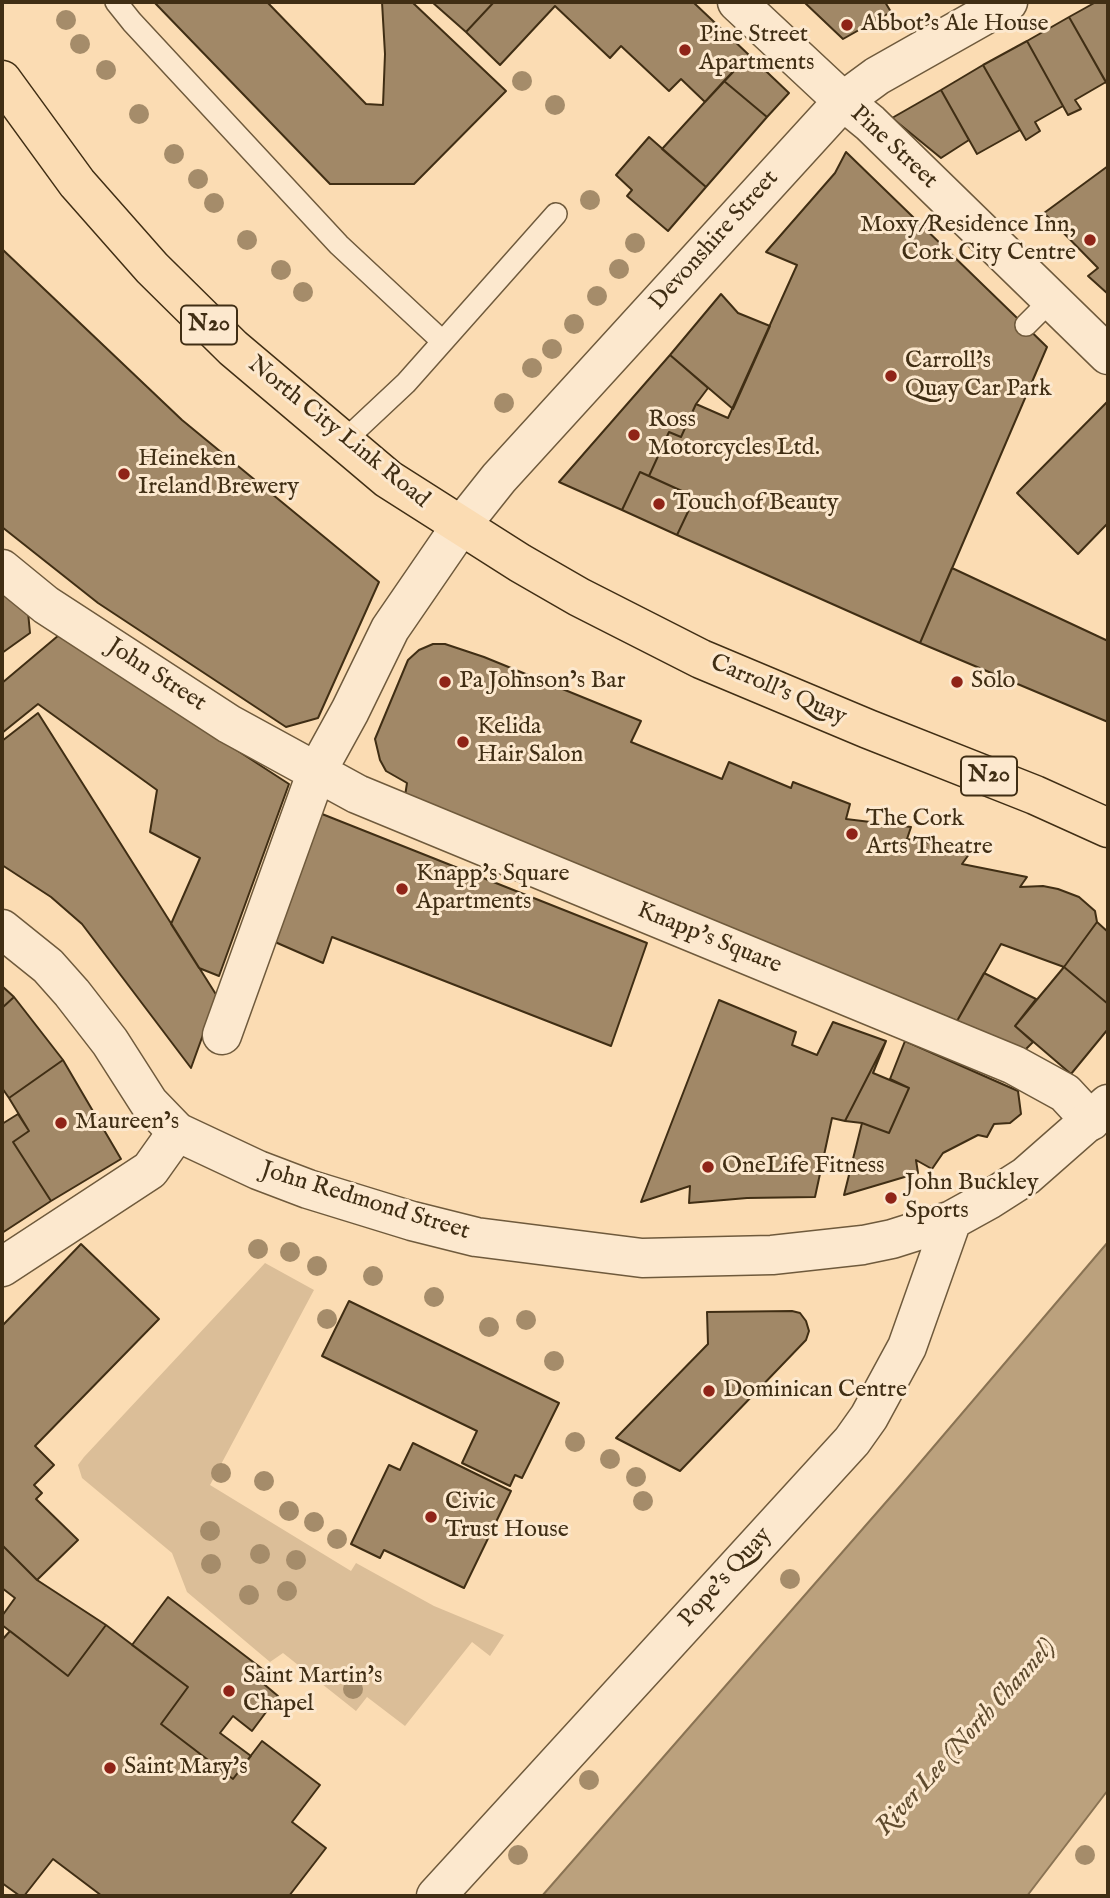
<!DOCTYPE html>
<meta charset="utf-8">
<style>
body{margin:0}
#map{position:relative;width:1110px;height:1898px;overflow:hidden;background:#fbdcb3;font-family:"IM FELL English",serif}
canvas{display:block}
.frame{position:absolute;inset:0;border:4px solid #402e14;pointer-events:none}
</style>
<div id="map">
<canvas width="1110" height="1898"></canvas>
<div class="frame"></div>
</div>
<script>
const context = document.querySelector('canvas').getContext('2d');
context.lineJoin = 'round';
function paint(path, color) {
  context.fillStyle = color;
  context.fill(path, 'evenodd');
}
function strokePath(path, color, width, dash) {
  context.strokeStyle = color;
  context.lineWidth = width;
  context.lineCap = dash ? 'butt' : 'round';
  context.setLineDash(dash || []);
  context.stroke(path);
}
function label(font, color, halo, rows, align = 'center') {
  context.font = font + ' "IM FELL English",serif';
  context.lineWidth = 6;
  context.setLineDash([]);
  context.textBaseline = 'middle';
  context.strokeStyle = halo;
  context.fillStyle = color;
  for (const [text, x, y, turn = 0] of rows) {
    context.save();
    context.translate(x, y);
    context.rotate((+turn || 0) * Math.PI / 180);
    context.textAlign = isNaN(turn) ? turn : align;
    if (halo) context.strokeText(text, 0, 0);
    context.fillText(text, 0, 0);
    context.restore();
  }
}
paint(new Path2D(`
 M265,1263l49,27 -104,195 141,86 5,-8 78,43 70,29 -14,21 -18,-14 -67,84 -38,-29 -11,14 -73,-58 -13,9 -83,-70 -15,-39 -90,-75 -4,-13 6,-8z`), '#dbbe98');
const water = new Path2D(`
 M1108,1242v548l-81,106h-485l359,-411z`);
paint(water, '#bba17d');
strokePath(water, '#8a7353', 2);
const building = new Path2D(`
 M154,2h113l99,102 17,1 2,-51 -3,-52h30l94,89 -92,93h-84z
 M432,2h62l-28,30z
 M494,2h199l56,53 -44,47 -24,-23 -12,12 -48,-45 -11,12 -55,-52 -55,59 -34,-33z
 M804,2h81l6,10 -48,27z
 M1096,2h12v84l-39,-69z
 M1069,17l37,65 -31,18 6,9 -13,6 -41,-74z
 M1027,41l36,65 -28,16 5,9 -14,9 -43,-75z
 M749,55l40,38 -22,24 -43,-36z
 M983,65l37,65 -43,24 -36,-64z
 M724,81l43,36 -61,70 -44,-38z
 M941,90l28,50 -28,18 -49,-40z
 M649,137l57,50 -38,44 -41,-35 5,-6 -16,-15z
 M846,152l201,195 -127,296 -243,-108 18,-38 -46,-21 20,-44 12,5 15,-33 32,14 69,-153 -31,-13 69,-79z
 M1108,166v128l-20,-18 10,-8 -54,-55z
 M2,249l180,171 197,162 -61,136 -32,9 -188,-124 -96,-76z
 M721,294l17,19 32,13 -37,83 -63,-54z
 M670,355l38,33 -12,16 -15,33 -12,-5 -20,44 -9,-4 -18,38 -63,-28z
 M1108,401v122l-30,31 -61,-61z
 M640,472l55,25 -18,38 -55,-25z
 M952,568l156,73v81l-188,-79z
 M2,592l26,20 2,21 -28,20z
 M59,635l230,149 -70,192 -20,-8 -28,-44 29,-66 -50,-26 7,-42 -119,-86 -36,29v-50z
 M433,644h12l39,13 157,64 -10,21 91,37 7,-17 62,26 2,-6 57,22 -4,15 65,8 -4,12 65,11 -10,14 65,13 -7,10 23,-1 15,3 21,8 16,14 2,11 -33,45 -63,-23 -44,77 -552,-225 2,-13 -21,-12 -6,-11 -5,-21 33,-79 11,-10z
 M38,713l179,283 -26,72 -109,-144 -31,-27 -49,-32v-124z
 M317,812l330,131 -36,103 -279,-109 -9,26 -48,-21z
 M1097,922l11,10v72l-44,-37z
 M1064,967l44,37v25l-37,45 -56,-48z
 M984,973l52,26 -21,27 18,16 -9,9 -67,-30z
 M2,986l12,11 -12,11z
 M14,997l49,63 -54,38 -7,-10v-80z
 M719,1000l77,32 -4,13 25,10 16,-33 53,19 -41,80 -13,-3 -17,79 -68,1 -58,5 1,-17 -49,16z
 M886,1041l-13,32 36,15 -20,45 -27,-10 -17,-2z
 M905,1041l113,50 3,23 -11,9 -16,1 -7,13 -9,-2 -35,18 -11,16 -16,-9 2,13 -74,22 18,-72 27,10 20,-45 -19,-9z
 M63,1060l58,99 -70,42 -38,-59 16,-11 -20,-33z
 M18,1114l11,17 -16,11 38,59 -49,32v-109z
 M81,1244l78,75 -124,127 19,19 -20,20 8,8 -6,6 42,41 -41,40 -35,-35v-219z
 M349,1301l210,102 -37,75 -7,-3 -5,11 -48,-23 15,-32 -155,-75z
 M792,1311l8,2 6,8 3,10 -3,9 -126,131 -64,-33 92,-94 -1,-32z
 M413,1443l98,48 -47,97 -80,-38 -4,8 -29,-14 38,-79 11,5z
 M2,1545l35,35 69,45 -38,51 -66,-51v-9l13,-18 -13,-10z
 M168,1597l97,74 -6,9 19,16 -26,35 -19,-15 -13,17 31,23 -18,23 -72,-55 27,-37 -56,-42z
 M106,1625l82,62 -27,37 72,55 29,-38 58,44 -28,37 34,26 -37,48h-187l-49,-37 -29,37h-4l-18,-13v-243l8,-9 58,45z`);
paint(building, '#a18867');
strokePath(building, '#402e14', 2);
const service = new Path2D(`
 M116,2l16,20 207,223 103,96
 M1026,325l25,-25
 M343,442l63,-59 150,-169`);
const minor = new Path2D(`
 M737,2l106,99 27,22 238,232
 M2,569l44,36 183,119 128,70 657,271 51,28 26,28
 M222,1035l95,-264 33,-60 40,-82 70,-102 39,-49 344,-377 34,-25 131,-74
 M2,1267l148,-97 27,-38`);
const tertiary = new Path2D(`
 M2,929l46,37 24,27 38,49 39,61 28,29 81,38 50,19 104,32 64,16 166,21 130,-3 91,-10 29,-6 60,-19 38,-21 36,-23 82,-72
 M436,1896l416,-455 17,-24 38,-70 45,-127`);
const trunk = new Path2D(`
 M2,80l75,103 75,85 81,80 155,131 132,84 59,34 122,62 167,70 167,66 73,33`);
strokePath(service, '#6f5a3c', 24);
strokePath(minor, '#6f5a3c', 41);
strokePath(tertiary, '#6f5a3c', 41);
strokePath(trunk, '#402e14', 41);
strokePath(service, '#fce8ce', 21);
strokePath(minor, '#fce8ce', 38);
strokePath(tertiary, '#fce8ce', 38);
strokePath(trunk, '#fbdcb3', 38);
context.fillStyle = '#a58c6a';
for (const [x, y] of [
 [66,20],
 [80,44],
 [106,70],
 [522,81],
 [555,105],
 [139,114],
 [174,154],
 [198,179],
 [590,200],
 [214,203],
 [247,240],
 [635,243],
 [619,269],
 [281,270],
 [303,292],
 [597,296],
 [574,324],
 [552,349],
 [532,368],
 [504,403],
 [258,1249],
 [290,1252],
 [317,1266],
 [373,1276],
 [434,1297],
 [327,1319],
 [526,1320],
 [489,1327],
 [554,1361],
 [575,1442],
 [610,1459],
 [221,1473],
 [636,1477],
 [264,1481],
 [643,1501],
 [289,1511],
 [314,1522],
 [210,1531],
 [337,1539],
 [260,1554],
 [296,1560],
 [211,1564],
 [790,1579],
 [287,1591],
 [249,1595],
 [353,1689],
 [589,1780],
 [518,1855],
 [1085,1855]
]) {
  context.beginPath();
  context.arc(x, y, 10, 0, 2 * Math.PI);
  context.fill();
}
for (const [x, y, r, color] of [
 [847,25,7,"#8f2418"],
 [685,50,7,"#8f2418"],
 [1090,240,7,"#8f2418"],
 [891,376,7,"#8f2418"],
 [634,435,7,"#8f2418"],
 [124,474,7,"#8f2418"],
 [659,504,7,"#8f2418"],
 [445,682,7,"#8f2418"],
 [957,682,7,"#8f2418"],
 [463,742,7,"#8f2418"],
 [852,834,7,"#8f2418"],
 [402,889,7,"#8f2418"],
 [61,1123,7,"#8f2418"],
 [708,1167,7,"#8f2418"],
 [891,1198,7,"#8f2418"],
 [709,1391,7,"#8f2418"],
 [431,1517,7,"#8f2418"],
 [229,1691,7,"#8f2418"],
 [110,1768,7,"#8f2418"]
]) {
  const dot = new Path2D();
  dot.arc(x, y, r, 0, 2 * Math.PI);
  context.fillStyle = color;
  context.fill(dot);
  strokePath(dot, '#fce8ce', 2.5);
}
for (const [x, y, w] of [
 [209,325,56],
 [989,776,56]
]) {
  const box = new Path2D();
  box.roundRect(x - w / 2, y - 19.5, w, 39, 5);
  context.fillStyle = '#fce8ce';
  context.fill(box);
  strokePath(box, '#402e14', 2);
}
label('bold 23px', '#402e14', null, [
 ["N20",209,325],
 ["N20",989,776]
]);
label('24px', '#402e14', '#fce8ce', [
 ["Abbot’s Ale House",861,25],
 ["Pine Street",699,36],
 ["Apartments",699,64],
 ["Moxy/Residence Inn,",1076,226,"right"],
 ["Cork City Centre",1076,254,"right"],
 ["Carroll's",905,362],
 ["Quay Car Park",905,390],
 ["Ross",648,421],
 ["Motorcycles Ltd.",648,449],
 ["Heineken",138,460],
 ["Ireland Brewery",138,488],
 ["Touch of Beauty",673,504],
 ["Pa Johnson’s Bar",459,682],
 ["Solo",971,682],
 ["Kelida",477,728],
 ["Hair Salon",477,756],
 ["The Cork",866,820],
 ["Arts Theatre",866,848],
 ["Knapp's Square",416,875],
 ["Apartments",416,903],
 ["Maureen’s",75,1123],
 ["OneLife Fitness",722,1167],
 ["John Buckley",905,1184],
 ["Sports",905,1212],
 ["Dominican Centre",723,1391],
 ["Civic",445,1503],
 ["Trust House",445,1531],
 ["Saint Martin's",243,1677],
 ["Chapel",243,1705],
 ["Saint Mary's",124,1768]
], 'left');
label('24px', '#402e14', '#fce8ce', [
 ["Pine Street",893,148,43],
 ["Devonshire Street",715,241,-48],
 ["North City Link Road",338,433,39],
 ["John Street",156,676,33],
 ["Carroll's Quay",778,691,23],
 ["Knapp's Square",709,939,22],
 ["John Redmond Street",365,1202,17],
 ["Pope's Quay",726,1578,-48]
]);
label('italic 26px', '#5f4b2e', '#fce8ce', [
 ["River Lee (North Channel)",967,1738,-48]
]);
</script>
